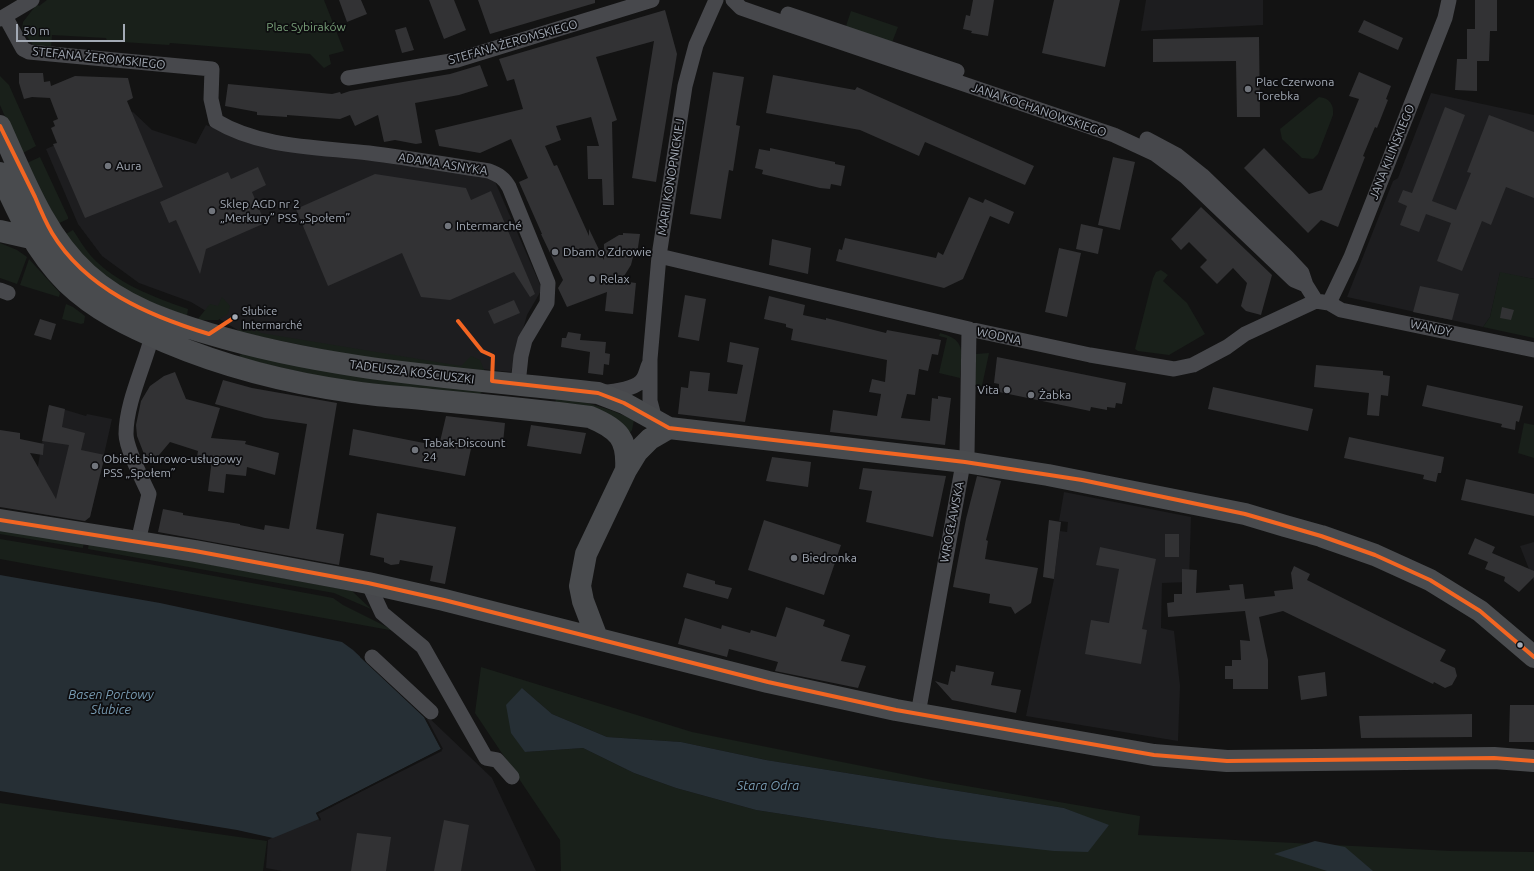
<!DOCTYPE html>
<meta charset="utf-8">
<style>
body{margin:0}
#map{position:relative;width:1534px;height:871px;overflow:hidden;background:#131313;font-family:Ubuntu,sans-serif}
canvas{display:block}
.scale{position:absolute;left:16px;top:24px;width:109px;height:18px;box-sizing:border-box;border:2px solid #a3aab5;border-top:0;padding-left:5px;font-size:12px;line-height:14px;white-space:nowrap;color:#a3aab5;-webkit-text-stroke:3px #0d0d0f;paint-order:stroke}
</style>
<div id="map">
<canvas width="1534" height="871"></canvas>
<div class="scale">50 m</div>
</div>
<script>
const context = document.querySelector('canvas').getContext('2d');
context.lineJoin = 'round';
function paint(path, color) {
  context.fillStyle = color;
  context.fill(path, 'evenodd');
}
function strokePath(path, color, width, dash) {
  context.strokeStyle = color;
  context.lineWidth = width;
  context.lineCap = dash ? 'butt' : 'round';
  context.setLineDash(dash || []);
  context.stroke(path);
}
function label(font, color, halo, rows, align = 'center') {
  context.font = font + ' Ubuntu,sans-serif';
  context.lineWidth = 3.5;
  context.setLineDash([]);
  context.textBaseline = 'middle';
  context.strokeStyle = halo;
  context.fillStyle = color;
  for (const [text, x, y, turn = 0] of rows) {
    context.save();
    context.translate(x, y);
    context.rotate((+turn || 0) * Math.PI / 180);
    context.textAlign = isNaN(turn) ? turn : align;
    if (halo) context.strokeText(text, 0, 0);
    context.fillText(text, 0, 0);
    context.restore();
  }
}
paint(new Path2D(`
 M1146,0h117v25l-122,6z
 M1431,93l103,22v164l-34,-6 -10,44 -7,10 -136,-30 46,-116 5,-3z
 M133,112l19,18 44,14 10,-19 42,16 245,36 49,112 -15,26 -16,57 -119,-12 -151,-28 -50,-30 -52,-19 -37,-27 -24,-32 -32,-75z
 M49,405l37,11 1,-2 25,5 -22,98 -6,4 -54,-9 10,-58h3l1,-10h-2z
 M1064,492l127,25 -2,65 -27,1 -1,45 13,3 6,55 -2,55 -152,-25 28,-137 6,-48 7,1 1,-10 -9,-1z
 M1534,542v40l-14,-36z
 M425,714l67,64 44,93h-254l-16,-3 2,-28 50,-27 124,-62 -18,-34z`), '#1d1d1f');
paint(new Path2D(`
 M47,0h277l20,51 -15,4 2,9 -7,4 -14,-14 -140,-11 -1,2 -62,-4 -1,-3 -54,-3 -1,13 -17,-2 -12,-16 1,-8 14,-18 2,2z
 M851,11l47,16 -7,18 -46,-16z
 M0,76l9,9 27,61 -15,8 -21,-49z
 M1319,97c11,1 15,8 14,18l-15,39 -5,5 -11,-1 -20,-19 -2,-10z
 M40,157l28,60v2l-11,5 -30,-61z
 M73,230c6,9 11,18 18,26 25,27 62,41 97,53l-1,7 -53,-20 -38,-26 -32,-35z
 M0,243l17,7 10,7 -10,27 -17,-6z
 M29,259l31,34 -1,4 -39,-12z
 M1161,270l7,5 -5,6 24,22 18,31 -36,21 -31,-4 -3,-2 18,-71 3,-6z
 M1500,272l34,7v59l-51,-11 7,-10z
 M222,297l8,9 -2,8 -10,6h-21l13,-16 8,2z
 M66,304l7,3 12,9 -1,7 -3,1 -19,-5z
 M251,321h6l-6,8 3,3 3,-2 4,3 200,33 10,-10 9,4 5,12 -106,-11 -141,-29 4,-8z
 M940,333c28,7 21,21 20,45l-21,-5 8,-35 -8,-2z
 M244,353l239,38 -4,4 -130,-12 -109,-25v-3z
 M989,353l-7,33 -7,-1 1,-31z
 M556,396c30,6 50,11 78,24l-2,10 -3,4 -74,-28z
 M1524,423l10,2v33l-16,-5z
 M0,527l84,14 -1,7 -83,-14z
 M0,539l149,25 184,34 10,7 52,26 -395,-72z
 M89,542l263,49 19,18 -37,-16 -246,-44z
 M481,667l211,65 240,48 208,36 -2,19 313,16 83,1v19h-973l-1,-31 -85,-127zM522,688l30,26 55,23 74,5 85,18 298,48 45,18 -172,12 -181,-28 -80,-22 -42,-15 -51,-25 -58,4z
 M0,803l267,38 -4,30h-263z`), '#19201a');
paint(new Path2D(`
 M0,575l160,28 182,39 11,8 71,67 17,32 -125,64 3,6 -46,19 -36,-8 -237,-39z
 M522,688l30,26 55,23 74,5 85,18 298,48 45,17 -21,27 -34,-1 -117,-13 -181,-28 -80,-22 -42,-15 -51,-25 -58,4 -14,-19 -5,-28z
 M1315,841l30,6 28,24h-46l-53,-17z`), '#262f35');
paint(new Path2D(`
 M361,655l64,60 18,34 -125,65 3,5 -1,2 -4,-8 125,-64 -17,-32 -64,-60z`), '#131313');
paint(new Path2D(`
 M339,0h22l6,14 -20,8z
 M429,0h25l12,30 -22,9z
 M478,0h117v3l-105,31z
 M973,0h21l-6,36 -17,-3 1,-2 -9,-2 3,-14 4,1z
 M1054,0h66l-15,67 -63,-14z
 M1475,0h22v31h-7l-1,30h-12v30l-22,-1 2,-31h10v-30h8z
 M665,10l12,44 -21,128 -24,-4 22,-137 -58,16 21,63 -5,2 2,83h-11l-1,-26h-14l-1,-33h12l-8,-29 -35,9 5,14 -16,6 9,20 3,-1 32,71v-7l15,31v-16l15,-9h4v-2l17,1 -3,20 -4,3 -2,8 -10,16 15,2 -3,31 -28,-3 2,-19 -40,15 -9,-19 5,-8 -22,-46h1l-23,-52 9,-4 -17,-39 -31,14 -41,-7 -4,-16 88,-21 -9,-30 -7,2 -8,-22z
 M1364,20l39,18 -5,12 -40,-18z
 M406,27l8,23 -12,3 -7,-23z
 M1259,37l1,80h-23l-1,-56 -83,1v-23z
 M480,65l8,21 -29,9 -44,8 7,40 -6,1 -21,-4 -11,2 -6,-27 -23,11 -5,-11 -10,4 -53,-4v2l-30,-2v-3l-32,-6 3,-22 104,10 8,-2 1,2 9,-3 100,-17z
 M713,72l31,5 -8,48 4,1 -7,45 -4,-1 -8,49 -31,-5z
 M1359,72l32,14 -5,13 2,1 -11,28 -2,-1 -12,29 2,1 -27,70 -17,-7 -13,13 -64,-65 20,-20 45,46 13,-4 37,-91 -10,-3z
 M19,73h24l1,9 6,-1 1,5 24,-10 53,2 5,20 -6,3 36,86 -78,31 -32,-74 4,-1 -6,-15 4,-2 -2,-5 5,-2 -8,-21 -18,-1 -8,2 -5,-16z
 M773,75l82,15 2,-3 177,79 -9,19 -100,-43 -6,14 -59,-26 -94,-17z
 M1445,107l20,8 -33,86 24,9 15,-37 -4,-1 22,-57 45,17v66l-28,-11 -15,38 -9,-4 -20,50 -25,-10 14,-38 -25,-9 -7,18 -19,-7 7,-19 -9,-4 5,-12 9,3z
 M770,148l65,14v2l10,2 -4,20 -10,-2 -1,5 -10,-1 -58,-14 1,-4 -8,-2 4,-19 11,2z
 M1113,157l22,5 -15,68 -22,-5z
 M258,167l8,18 -14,7 13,31 -59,26 -6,25 -24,-54 -7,3 -9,-21 68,-30 3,7z
 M375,174l91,14 5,12 20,-9 44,103 -5,3 -16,-25 -64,28 -29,-3 -19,-44 -74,33 -32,-77z
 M969,197l14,6 2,-4 29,13 -5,12 -19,-8 -27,63 -19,9 -108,-27 3,-12 3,1 3,-12 91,20 2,-6 5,3z
 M1201,207l71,68 -11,40 -15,-4 -5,-5 6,-23 -14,-15 -16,16 -17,-17 7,-7 -18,-18 -8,8 -10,-11z
 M1081,224l22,5 -5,25 -22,-5z
 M772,239l39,9 -3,26 -39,-9z
 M1059,248l22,5 -14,64 -22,-5z
 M1420,286l39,8 -7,26 -39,-8z
 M685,295l21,4 -7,42 -21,-4z
 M769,296l36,9 -2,10 23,5v-2l60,15 1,-3 54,10 -3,15 -6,-1 -4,17 -9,-2 -4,26 -8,-1 -6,24 29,3 2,-23 6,1v-3l13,2 -6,47 -115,-13 3,-22 44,6 4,-22 -12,-2 3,-13 13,3 2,-22 -96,-20 2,-11 -7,-2v-3l-22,-5z
 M514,300l6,13 -26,11 -6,-13z
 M1502,307l12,3 -3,10 -11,-2z
 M40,319l16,5 -5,16 -17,-5z
 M568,332l13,2 -1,6 26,2 -1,11 5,1 -1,11 -5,-1 -1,11 -15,-2 2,-21 -29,-5 1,-9h4z
 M730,342l29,6 -14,74 -67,-8 3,-27 7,1 2,-17 20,2 -2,18 29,3 6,-29 -16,-3z
 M997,357l129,26 -4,21 -6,-1 -1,5 -8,-1v3l-16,-3 -1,4 -91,-19v-8l-5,-1z
 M1316,365l67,6v4l7,1 -2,20 -7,-1 -2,21 -12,-1 2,-22 -55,-6z
 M175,372l11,27 34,9 -9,30 35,3 -1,3 34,9 -4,22 -28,-8 -1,9 -20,-2 -2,19 -16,-2 4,-32 -15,-2 1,-6 -28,-9 -16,19 -10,-7 -7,-18 -1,-11 5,-24 9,-15 14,-10z
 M223,380l29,8 85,15 -21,126 28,5 -5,31 -181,-33 5,-23 20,4v2l57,9v1l24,5 1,-5 24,4 18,-105 -42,-6 -50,-14z
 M1427,385l96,21 -4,16 -3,-1 -1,9 -14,-3 1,-3 -80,-18z
 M1213,387l100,22 -5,22 -100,-22z
 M49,405l16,4 -3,18 23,6 -4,17 24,5 -15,62 -5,4 -85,-14v-77l20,3v6l24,5 -1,11 -13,-2 26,46 13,-54 -27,-4z
 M446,416l59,7 -2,20 -26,-4 -1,6 -4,-1 -7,32 -116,-21 4,-26 86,17z
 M531,425l55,8 -5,21 -54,-8z
 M1349,437l95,20 -3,16h-3l-2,9 -13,-3 1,-4 -80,-17z
 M772,457l39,5 -3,25 -42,-6z
 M863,468l83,8 -13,61 -67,-15 6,-31 -13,-2z
 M977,476l24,5 -15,59 2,1 -3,18 53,9 -7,35 -16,11 -4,-7 -22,-4 1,-9 -37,-7 13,-68z
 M1466,479l68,15v22l-73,-16z
 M377,513l79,14 -11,57 -15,-3 3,-15 -33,-6 -1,4 -8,1 -7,-3v-4l-14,-3z
 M764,520l77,25 -17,50 -76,-25z
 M1049,520l12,2 -7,57 -11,-2z
 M1165,534h14v23h-14z
 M1475,538l20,9 -3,6 42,18v6l-15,15 -15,-11 1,-4 -20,-8 3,-7 -20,-8z
 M1100,547l56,12 -14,70 5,1 -6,34 -56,-10 6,-34 18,3 10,-54 -23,-4z
 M1294,566l16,8 -3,6 139,70 -6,11 15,7 2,8 -5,9 -7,3 -11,-6 -1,2 -150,-73 -24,6 9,43v29h-35v-10h-8v-13h7v-6h9l-1,-20 10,1 -5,-30 -77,6 -1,-14 7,-1v-8h8v-25l15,1 -1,23 34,-3 -1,-5 14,-1 2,15 30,-3 -1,-5 19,-2 -2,-16z
 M687,573l28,8v3l17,4 -4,11 -45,-12z
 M786,607l39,13 -2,6 27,9 -9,26 25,5 -8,22 -83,-17 3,-9 -49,-13 -2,8 -49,-13 7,-26 36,11 1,-4 28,8 1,-3 25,7z
 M956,665l38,7 -3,13 30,5 -5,23 -64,-13 -17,-19 13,4 3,-14 4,1z
 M1325,672l2,24 -26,4 -3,-24z
 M1510,705h24v37h-25z
 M1472,714v23l-111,1 -2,-22z
 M444,820l25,5 -8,46h-27z
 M357,833l34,4 -5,34h-35z`), '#323234');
strokePath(new Path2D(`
 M733,0l8,8 43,15 330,112 41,19 31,23 108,103 12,5 10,16
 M788,14l169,57
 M5,16l18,33 6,3 183,17 -1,30 5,22c45,27 102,26 153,32 40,5 80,12 120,18 10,4 15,7 20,16l39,96 -1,20 -22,37 -4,16 -3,28
 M0,19l32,-19
 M348,78l109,-18 195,-60
 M1147,139l30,16 25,20 85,82 15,16 4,12
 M659,256l310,73 121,26 84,14 19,-4 34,-18 18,-13 71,-33 13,2 12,7 193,40
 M0,290l8,3
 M1329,303l22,-46 94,-239 4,-18
 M601,393c12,-2 35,-3 42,-14 3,-4 4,-11 6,-15
 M655,420l-5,-19v-42l9,-103 26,-170 11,-41 20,-45
 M138,542l11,-48c-6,-13 -23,-46 -23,-60 0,-31 18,-67 26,-98
 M368,583l14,30 41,34 63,111 11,2 15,17
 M372,657l59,55
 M918,714l44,-245 5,-14 2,-126`), '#47484c', 15);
strokePath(new Path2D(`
 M0,126c23,51 44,109 87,148 35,32 79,47 123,60 126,38 258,44 388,59l26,10 45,25 296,34 83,13 197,39 40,12 36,10 54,19 55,25 50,31 54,46
 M0,173c18,40 35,78 67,110 28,27 63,44 99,59 59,25 123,41 187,50 26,4 52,5 78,8 53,5 106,10 159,17 29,12 38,22 36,53
 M0,231l31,7
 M0,520l195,31 173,32 76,17 324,82 128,28 258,45 73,6 267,-3 40,3
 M597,638l-14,-37 -3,-15 6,-32 40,-84 11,-18 13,-13 19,-11`), '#494b4e', 22);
strokePath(new Path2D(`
 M0,126c12,24 23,47 35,71 5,12 10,24 17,36 34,56 97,83 157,101l26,-17
 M458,321l24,30 11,5 -1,25 106,12 26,10 45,25 296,34 117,18 163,34 76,22 54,19 55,25 50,31 54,46
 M0,520l195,31 173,32 76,17 324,82 128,28 258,45 73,6 267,-3 40,3`), '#f26522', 4);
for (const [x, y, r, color] of [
 [1248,89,4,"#71757c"],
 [108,166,4,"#71757c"],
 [212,211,4,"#71757c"],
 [448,226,4,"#71757c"],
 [555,252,4,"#71757c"],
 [592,279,4,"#71757c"],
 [235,317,3.5,"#a3aab5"],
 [1007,390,4,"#71757c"],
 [1031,395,4,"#71757c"],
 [415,450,4,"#71757c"],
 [95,466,4,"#71757c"],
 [794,558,4,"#71757c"],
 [1520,645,3.5,"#a3aab5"]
]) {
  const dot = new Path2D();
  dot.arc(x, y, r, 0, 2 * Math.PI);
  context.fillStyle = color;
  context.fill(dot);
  strokePath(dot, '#0d0d0f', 1.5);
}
label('11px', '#a3aab5', '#0d0d0f', [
 ["Słubice",242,311],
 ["Intermarché",242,325]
], 'left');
label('12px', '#79a179', '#0d0d0f', [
 ["Plac Sybiraków",306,27]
]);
label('12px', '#a3aab5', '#0d0d0f', [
 ["STEFANA ŻEROMSKIEGO",513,42,-16],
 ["STEFANA ŻEROMSKIEGO",99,58,6],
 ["JANA KOCHANOWSKIEGO",1039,110,19],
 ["JANA KILIŃSKIEGO",1392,152,-68],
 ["ADAMA ASNYKA",443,164,9],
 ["MARII KONOPNICKIEJ",671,177,-81],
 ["WANDY",1431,328,12],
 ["WODNA",999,336,12],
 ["TADEUSZA KOŚCIUSZKI",412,372,7],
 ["WROCŁAWSKA",952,522,-79]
]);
label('12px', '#a3aab5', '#0d0d0f', [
 ["Plac Czerwona",1256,82],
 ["Torebka",1256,96],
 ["Aura",116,166],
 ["Sklep AGD nr 2",220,204],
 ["„Merkury” PSS „Społem”",220,218],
 ["Intermarché",456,226],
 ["Dbam o Zdrowie",563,252],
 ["Relax",600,279],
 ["Vita",999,390,"right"],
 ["Żabka",1039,395],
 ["Tabak-Discount",423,443],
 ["24",423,457],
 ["Obiekt biurowo-usługowy",103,459],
 ["PSS „Społem”",103,473],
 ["Biedronka",802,558]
], 'left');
label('italic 13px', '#789bb2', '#0d0d0f', [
 ["Basen Portowy",111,695],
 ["Słubice",111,710],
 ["Stara Odra",768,786]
]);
</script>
